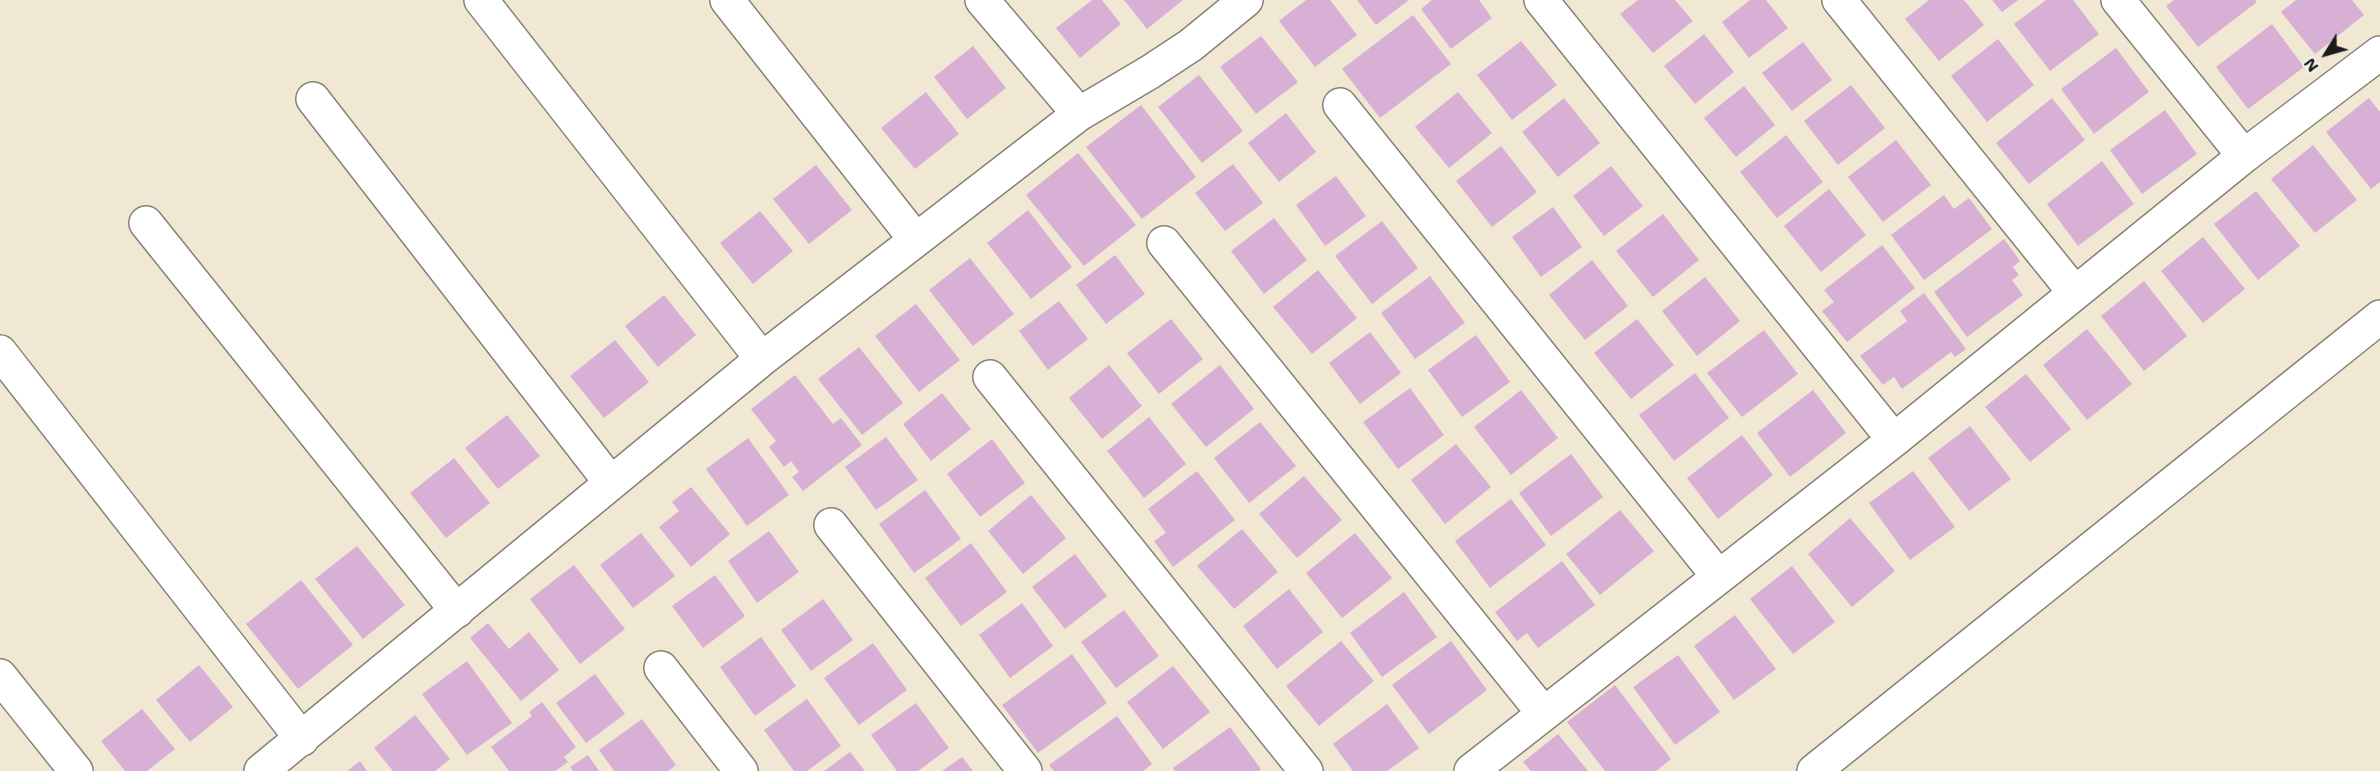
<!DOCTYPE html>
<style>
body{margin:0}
#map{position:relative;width:2380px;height:771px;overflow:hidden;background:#f0e8d2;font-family:"Shantell Sans",sans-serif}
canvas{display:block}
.north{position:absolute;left:2296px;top:24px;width:60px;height:60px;-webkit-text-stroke:4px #f6f6f2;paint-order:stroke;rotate:233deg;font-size:16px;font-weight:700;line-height:24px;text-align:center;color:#1c1c1c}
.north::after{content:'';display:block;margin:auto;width:21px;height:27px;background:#1c1c1c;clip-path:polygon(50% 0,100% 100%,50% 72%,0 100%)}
</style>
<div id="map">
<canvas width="2380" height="771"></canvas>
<div class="north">N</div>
</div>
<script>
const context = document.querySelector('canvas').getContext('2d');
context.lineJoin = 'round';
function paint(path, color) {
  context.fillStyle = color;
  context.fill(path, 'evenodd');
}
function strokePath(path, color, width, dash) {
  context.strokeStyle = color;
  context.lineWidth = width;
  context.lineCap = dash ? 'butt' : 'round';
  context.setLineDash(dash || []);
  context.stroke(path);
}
paint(new Path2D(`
 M1092,0h10l19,24 -41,34 -24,-30z
 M1124,0h59l-36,29z
 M1306,0h24l27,35 -42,32 -36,-46z
 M1357,0h52l-33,25z
 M1432,0h47l13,18 -41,31 -30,-40z
 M1638,0h37l18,21 -40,32 -33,-39z
 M1750,0h16l22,28 -39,30 -27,-36z
 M1929,0h35l20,25 -45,36 -34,-42z
 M1992,0h26l-16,12z
 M2046,0h27l26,34 -49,37 -36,-47z
 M2174,0h81l2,2 -59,45 -32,-41z
 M2296,0h56l12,15 -49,39 -34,-42z
 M1413,15l38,49 -71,54 -38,-49z
 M2272,24l32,43 -56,42 -32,-42z
 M1704,34l30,38 -39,32 -31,-38z
 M1261,36l37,46 -42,32 -36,-47z
 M1998,39l36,46 -47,37 -36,-46z
 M1521,41l36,44 -45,35 -35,-45z
 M1803,42l29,38 -40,31 -30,-38z
 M973,46l33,42 -39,31 -33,-42z
 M2116,48l33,44 -55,42 -33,-45z
 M1199,75l44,56 -41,32 -44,-56z
 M1851,85l34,43 -47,37 -34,-44z
 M1744,86l31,39 -39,32 -32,-39z
 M926,92l33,42 -44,35 -34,-41z
 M1458,92l34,41 -43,35 -34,-41z
 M1564,98l36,45 -42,34 -36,-45z
 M2052,98l33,42 -56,44 -33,-41z
 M2369,98l11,14v70l-9,7 -45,-57z
 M1141,105l55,72 -54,42 -56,-72z
 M2165,110l32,44 -55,40 -32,-44z
 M1286,113l30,39 -37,30 -31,-39z
 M1786,135l37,47 -46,36 -37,-46z
 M1896,140l35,45 -48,37 -35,-45z
 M2313,145l44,55 -42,33 -44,-54z
 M1501,146l36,46 -45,35 -36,-46z
 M1078,153l58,72 -52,41 -58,-71z
 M2102,161l32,43 -56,42 -31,-42z
 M1233,164l30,39 -38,28 -30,-38z
 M816,165l36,45 -43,34 -36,-45z
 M1611,166l32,40 -39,30 -31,-40z
 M1336,176l30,40 -41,30 -29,-41z
 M1829,189l37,46 -45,37 -37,-46z
 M2256,191l44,55 -42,34 -44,-56z
 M1944,195l10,14 15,-11 23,31 -68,51 -33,-45z
 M1553,207l29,40 -41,30 -29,-40z
 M1028,210l44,57 -41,32 -44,-56z
 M760,211l33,40 -40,33 -33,-41z
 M1663,214l36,46 -46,37 -37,-46z
 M1274,218l33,42 -43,34 -33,-43z
 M1382,221l36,47 -46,36 -37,-48z
 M2203,237l42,52 -42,34 -42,-52z
 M2004,239l16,22 -7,6 6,8 -7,5 11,15 -56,42 -33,-45z
 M1882,245l33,43 -68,54 -25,-31 12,-9 -10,-12z
 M1115,255l30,39 -39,30 -30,-39z
 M970,258l44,56 -41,32 -44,-56z
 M1592,260l36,46 -43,34 -36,-45z
 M1318,270l39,48 -45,36 -39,-47z
 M1430,276l35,47 -50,36 -34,-46z
 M1705,277l35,44 -43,35 -35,-45z
 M2144,281l43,55 -43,35 -43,-55z
 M1924,293l42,56 -11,8 -4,-5 -49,37 -8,-12 -11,8 -23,-29 47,-35 -7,-10z
 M664,295l32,40 -38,32 -33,-41z
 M1059,301l29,38 -40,31 -29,-39z
 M916,304l44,56 -41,32 -44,-56z
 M1171,319l32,40 -44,35 -32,-41z
 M1637,319l37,46 -43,34 -37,-46z
 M2087,329l45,55 -45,36 -44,-55z
 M1764,330l34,44 -56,43 -35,-44z
 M1370,332l31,41 -41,31 -31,-41z
 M1476,335l34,47 -48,35 -34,-47z
 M615,340l34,42 -45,36 -34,-42z
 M859,347l44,56 -41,32 -44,-56z
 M1109,365l33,41 -40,33 -33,-41z
 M1220,365l34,44 -48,38 -35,-43z
 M1695,373l34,45 -55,43 -35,-46z
 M2026,374l45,55 -41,33 -45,-55z
 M795,375l38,49 8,-6 21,27 -59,46 -11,-14 7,-5 -8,-11 -7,6 -15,-20 7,-6 -25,-32z
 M1410,388l34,47 -46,34 -35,-47z
 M1521,390l37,48 -47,37 -37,-48z
 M1813,390l33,43 -56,44 -33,-44z
 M942,393l29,36 -40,32 -28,-37z
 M507,415l33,41 -42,33 -33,-41z
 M1149,417l37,47 -42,34 -37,-47z
 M1260,422l36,44 -47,37 -35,-45z
 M1970,426l41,53 -42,32 -41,-53z
 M1742,435l31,40 -55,44 -31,-41z
 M886,437l32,43 -42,30 -31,-43z
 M748,438l41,57 -42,31 -41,-57z
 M992,439l33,44 -45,34 -33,-43z
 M1456,444l35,43 -46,37 -34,-44z
 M1571,454l32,43 -52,39 -32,-43z
 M454,458l36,45 -44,35 -36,-45z
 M1197,471l38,49 -62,47 -19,-26 12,-8 -18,-24z
 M1913,471l42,56 -45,33 -41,-57z
 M1304,476l38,44 -45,38 -38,-44z
 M691,487l39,47 -39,33 -32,-40 20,-16 -7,-9z
 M925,490l36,49 -47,34 -35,-49z
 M1031,495l35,43 -43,36 -35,-43z
 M1511,499l35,46 -56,43 -35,-47z
 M1620,510l34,41 -54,44 -34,-41z
 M1850,518l45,53 -43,36 -44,-53z
 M1242,529l36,43 -44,37 -37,-43z
 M769,531l30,41 -42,31 -29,-42z
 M641,533l34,43 -42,32 -33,-43z
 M1355,533l37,45 -50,40 -36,-45z
 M971,543l36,49 -46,34 -36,-48z
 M357,546l48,59 -42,34 -48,-60z
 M1075,554l32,42 -42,33 -33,-42z
 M1562,561l33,44 -57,43 -11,-15 -10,8 -22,-29z
 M574,565l51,64 -45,35 -50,-65z
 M1792,566l43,56 -42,32 -43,-55z
 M715,575l30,41 -42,32 -31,-42z
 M301,580l52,65 -55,44 -52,-65z
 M1289,589l34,43 -46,37 -34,-43z
 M1404,592l33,45 -55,40 -32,-44z
 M823,599l30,41 -42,31 -30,-41z
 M1022,603l31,43 -43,32 -31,-43z
 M1124,610l35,46 -43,32 -35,-46z
 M1735,615l41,54 -42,31 -40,-54z
 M488,623l21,26 20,-17 30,38 -38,31 -51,-63z
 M761,637l35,49 -41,30 -35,-49z
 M1341,641l33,40 -55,45 -33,-40z
 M1451,641l36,49 -58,44 -37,-49z
 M873,643l34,47 -48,35 -35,-47z
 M1072,654l35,49 -69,50 -36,-48z
 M1678,655l42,57 -45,33 -42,-58z
 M467,661l45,62 -45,32 -45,-61z
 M199,665l34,42 -43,35 -34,-42z
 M1173,666l37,46 -47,37 -36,-47z
 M595,674l30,40 -39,29 -30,-40z
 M1615,685l56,74 -15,12h-51l-38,-49z
 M807,699l34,47 -34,25h-13l-30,-41z
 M542,702l34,45 -12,10 4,5 -13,9h-46l-18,-24 41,-31 -3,-4z
 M916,703l33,45 -31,23h-21l-26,-36z
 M1387,704l32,44 -32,23h-34l-20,-27z
 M142,709l33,40 -28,22h-22l-24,-30z
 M415,715l35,44 -15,12h-42l-19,-23z
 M1117,716l35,48 -9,7h-89l-5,-6z
 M642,719l34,46 -8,6h-54l-15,-21z
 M1230,727l31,42 -2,2h-84l-2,-3z
 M1558,734l30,37h-57l-8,-9z
 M850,752l15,19h-41z
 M588,755l11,16h-26l-3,-4z
 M962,757l11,14h-31z
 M360,761l7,10h-20z`), '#d8b0d6');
const street = new Path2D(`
 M481,0l281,359
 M727,0l189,240
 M982,0l97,114
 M1541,0l353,440
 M1839,0l236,293
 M2118,0l126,156
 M313,99l298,384
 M1340,105l378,471
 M146,223l311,388
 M1164,243l380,471
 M0,352l302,387
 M990,377l316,394
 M831,525l194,246
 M661,668l80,103
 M0,676l76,95
 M261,771l501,-412 317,-245 71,-42 41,-27 55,-45
 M1471,771l423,-331 350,-284 136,-103
 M1814,771l566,-454`);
strokePath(street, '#868277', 36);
strokePath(street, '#fff', 33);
</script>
